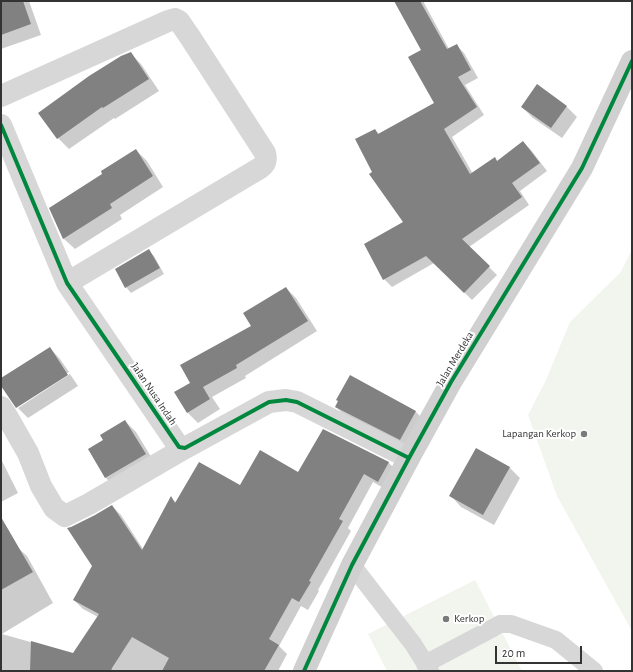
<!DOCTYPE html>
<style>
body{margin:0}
#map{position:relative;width:633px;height:672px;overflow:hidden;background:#fff;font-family:"Alegreya Sans",sans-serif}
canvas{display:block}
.frame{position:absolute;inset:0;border:2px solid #333;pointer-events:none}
.scale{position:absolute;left:495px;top:646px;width:87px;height:18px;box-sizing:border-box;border:2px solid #333;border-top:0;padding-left:5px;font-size:12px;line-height:14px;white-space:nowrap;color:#333;-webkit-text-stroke:3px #fff;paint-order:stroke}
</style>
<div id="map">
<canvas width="633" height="672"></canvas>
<div class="frame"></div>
<div class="scale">20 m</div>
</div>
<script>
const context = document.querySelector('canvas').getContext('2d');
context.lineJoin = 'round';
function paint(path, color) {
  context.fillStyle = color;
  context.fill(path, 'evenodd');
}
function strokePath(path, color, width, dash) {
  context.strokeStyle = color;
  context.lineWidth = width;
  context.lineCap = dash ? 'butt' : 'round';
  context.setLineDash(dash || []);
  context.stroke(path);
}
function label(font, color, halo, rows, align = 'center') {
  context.font = font + ' "Alegreya Sans",sans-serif';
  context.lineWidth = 4;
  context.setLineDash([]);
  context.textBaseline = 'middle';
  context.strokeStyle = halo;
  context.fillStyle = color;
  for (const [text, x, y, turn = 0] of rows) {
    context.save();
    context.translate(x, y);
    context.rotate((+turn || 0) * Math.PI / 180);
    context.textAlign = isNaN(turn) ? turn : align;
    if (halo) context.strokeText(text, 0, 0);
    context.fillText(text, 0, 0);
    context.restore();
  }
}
paint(new Path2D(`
 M632,250v381l-75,-135 -29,-81 18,-35 24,-58 50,-49z
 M475,580l47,91h-135l-19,-37z`), '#f1f5ed');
paint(new Path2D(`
 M1,1h28l12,34 -40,14z
 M395,1h28l26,48 7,-4 8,8 14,25 -13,7 19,30 -32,22 21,37 25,-12 25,-20 8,8 16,21 -27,20 9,14 -60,42 28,28 -25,25 -38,-37 -42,24 -8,-8 20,-56 -30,-50 1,-43 4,4 57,-31 -14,-53z
 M130,53l11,11 18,27 -44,28 -1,-1 -45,31 -11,-11z
 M566,106l11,11 -15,21 -29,-20 -11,-11z
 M136,150l11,11 16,26 -43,28 2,4 -47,30 -11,-10 -14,-31 54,-33z
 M148,250l6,6 10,18 -33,19 -5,-6z
 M286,288l10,10 21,33 -72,45 1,2 -34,19 8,12 -22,14 -10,-10 -12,-20 15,-10 61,-57z
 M50,348l10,11 9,13 -52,34 -16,-22v-5z
 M70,374l8,12 -50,32 -10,-10z
 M351,377l65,35 9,9 -16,27 -64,-32 -9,-9z
 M125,421l11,11 20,33 -39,24 -11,-11 -17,-29 15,-9z
 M323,430l66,33 9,9 -11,18 -14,-8 -25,46 3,3 -33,59 1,1 -11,19 -7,-4 -22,40 8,8 -9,17h-277v-114l17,-9 9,8 26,47 -51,31 71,20 25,-37 -15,-8 -9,-9 19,-34 19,-60 9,9 22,34 28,-51 6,5 63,-17 58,-12z
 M1,459l17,34 -17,9z
 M509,467l11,11 -26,47 -33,-18 -10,-11z`), '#0003');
paint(new Path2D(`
 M1,1h22l8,23 -30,11z
 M394,1h26l27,48 10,-5 14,26 -13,7 19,30 -33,22 26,45 25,-17 2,4 26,-20 17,22 -28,20 10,14 -60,42 28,27 -26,27 -38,-37 -43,24 -19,-36 39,-22 -34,-48 3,-2 -17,-33 20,-10 3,5 56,-31 -26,-46 13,-7z
 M131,52l18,27 -46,29 -1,-1 -45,32 -19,-26 51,-37 32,-20z
 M537,84l30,22 -16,22 -30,-21z
 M136,149l17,27 -43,28 2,4 -49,31 -14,-31 53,-34 -1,-3z
 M149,249l11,19 -35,20 -10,-19z
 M286,287l22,34 -72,44 1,3 -34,19 7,12 -23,14 -13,-21 16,-9 -10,-18 71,-39 -8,-13z
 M50,347l18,28 -52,33 -15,-22v-8z
 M350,375l66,36 -16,29 -65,-33 3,-6 -2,-1z
 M125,420l21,34 -41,24 -17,-29 15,-9 -3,-5z
 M323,429l66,33 -11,20 -14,-8 -25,45 4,2 -34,60 2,1 -12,20 -7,-4 -23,41 10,6 -15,26h-102l7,-13 -37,-21 -20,31 -1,3h-81l1,-30 42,12 26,-39 -26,-14 19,-34 -25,-38 4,-1 24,-12 17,-10 30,45 29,-54 4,7 24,-41 41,23 20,-35 38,22z
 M476,448l34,19 -27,48 -34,-19z
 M1,517l32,55 -32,18z`), '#818181');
strokePath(new Path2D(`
 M352,565l61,79 17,27
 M425,664l68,-36 7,-4h11l45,16 38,31`), '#d7d7d7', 18);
strokePath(new Path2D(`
 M1,96l167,-75 7,-2 4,2 11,16 75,116c2,7 1,11 -5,15l-193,115
 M1,125l66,158 112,164 6,1 84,-46 17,-2 11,2 112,56
 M1,407l7,11 20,35 13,33 13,22 11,8 24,-12 96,-56`), '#d7d7d7', 22);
strokePath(new Path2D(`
 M304,671l48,-106 57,-107 42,-76 131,-214 50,-107`), '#d0d0d0', 22);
strokePath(new Path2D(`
 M1,125l66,158 112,164 6,1 84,-46 17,-2 11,2 112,56
 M304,671l48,-106 57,-107 42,-76 131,-214 50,-107`), '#00873e', 4);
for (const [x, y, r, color] of [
 [584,434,4,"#7a7a7a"],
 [446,619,4,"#7a7a7a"]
]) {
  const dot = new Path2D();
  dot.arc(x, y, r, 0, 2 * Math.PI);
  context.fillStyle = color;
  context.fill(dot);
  strokePath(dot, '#fff', 1.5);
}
label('11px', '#333', '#fff', [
 ["Jalan Merdeka",455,359,-59],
 ["Jalan Nusa Indah",154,394,56]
]);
label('11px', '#333', '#fff', [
 ["Lapangan Kerkop",576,434],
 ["Kerkop",454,619,"left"]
], 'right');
</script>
